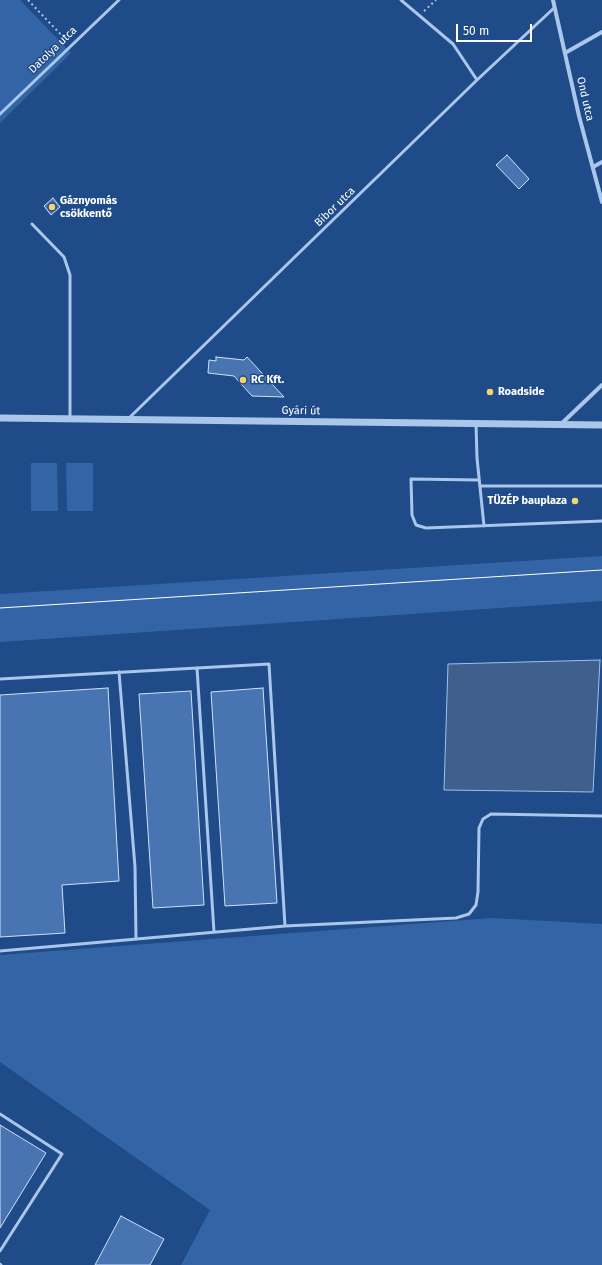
<!DOCTYPE html>
<html>
<head>
<meta charset="utf-8">
<style>
  body { margin:0 }
  #map { position:relative; width:602px; height:1265px; overflow:hidden; background:#1f4b89; font-family:"Fira Sans",sans-serif }
  canvas { display:block }
  .scale { position:absolute; left:456px; top:24px; width:76px; height:18px; box-sizing:border-box; border:2px solid #fff; border-top:0; padding-left:5px; font-size:12px; line-height:14px; white-space:nowrap; color:#fff; -webkit-text-stroke:3px #1f4b89; paint-order:stroke }
</style>
</head>
<body>
<div id="map">
<canvas width="602" height="1265"></canvas>
<div class="scale">50 m</div>
</div>
<script>
const ctx = document.querySelector('canvas').getContext('2d');
ctx.lineJoin = 'round';
function fill(path, color) { ctx.fillStyle = color; ctx.fill(path, 'evenodd'); }
const poly = rows => new Path2D(rows.map(r => 'M' + r).join(''));
function stroke(path, color, width, dash) { ctx.strokeStyle = color; ctx.lineWidth = width; ctx.lineCap = dash ? 'butt' : 'round'; ctx.setLineDash(dash || []); ctx.stroke(path); }
function label(font, color, halo, rows, align = 'center') {
  ctx.font = font + ' "Fira Sans",sans-serif'; ctx.lineWidth = 3; ctx.setLineDash([]); ctx.textBaseline = 'middle'; ctx.strokeStyle = halo; ctx.fillStyle = color; for (const [text, x, y, turn = 0] of rows) {
    ctx.save(); ctx.translate(x, y); ctx.rotate((+turn || 0) * Math.PI / 180); ctx.textAlign = isNaN(turn) ? turn : align; if (halo) ctx.strokeText(text, 0, 0); ctx.fillText(text, 0, 0); ctx.restore();
  }
}
fill(poly([
  [0,0,20,0,71,53,0,123],
  [31,463,57,463,58,511,31,511],
  [66,463,93,463,93,511,67,511],
  [602,556,602,601,0,642,0,594],
  [492,918,602,924,602,1265,181,1265,210,1210,0,1062,0,955]
]), '#3365a6');
const water = poly([
  [600,660,593,792,444,790,448,664,600,660]
]);
fill(water, '#3f5f8c');
stroke(water, '#9ec1ed', 1);
const building = poly([
  [507,155,529,179,519,189,496,165,507,155],
  [53,198,60,207,51,215,44,206,53,198],
  [216,357,244,360,247,357,284,397,252,396,234,376,208,373,209,360,216,361,216,357],
  [108,688,119,881,62,885,65,933,0,937,0,695,108,688],
  [263,688,277,903,225,906,211,692,263,688],
  [191,691,204,905,153,908,139,694,191,691],
  [0,1125,46,1153,0,1228,0,1125],
  [121,1216,164,1239,150,1265,95,1265,121,1216]
]);
fill(building, '#4875b2');
stroke(building, '#cfe1f8', 1);
stroke(poly([
  [28,0,67,41],
  [424,11,436,0]
]), '#aac6eb', 2, [2, 3]);
stroke(poly([
  [401,0,453,44,477,80],
  [0,114,119,0],
  [32,224,64,257,70,275,70,419],
  [129,418,477,80,554,8],
  [476,424,477,458,484,526],
  [479,480,411,479,412,515,416,525,426,528,602,521],
  [480,486,602,486],
  [197,668,214,932],
  [119,672,135,867,136,939],
  [0,679,269,664,285,926,0,951],
  [285,926,456,918,469,914,476,905,478,892,479,828,483,819,491,814,602,816],
  [0,1114,62,1154,0,1251],
  [0,1264,1,1265]
]), '#aac6eb', 3);
stroke(poly([
  [553,0,579,116,602,202],
  [565,53,602,32],
  [593,167,602,162],
  [560,425,602,385]
]), '#aac6eb', 4);
stroke(poly([
  [0,418,602,425]
]), '#aac6eb', 7);
stroke(poly([
  [0,608,602,570]
]), '#fff', 1);
for (const [x, y, r, color] of [
  [52,207,4,"#f9d26a"],
  [243,380,4,"#f9d26a"],
  [490,392,4,"#f9d26a"],
  [575,501,4,"#f9d26a"]
]) { const dot = new Path2D(); dot.arc(x, y, r, 0, 2 * Math.PI); ctx.fillStyle = color; ctx.fill(dot); stroke(dot, '#1f4b89', 1.5); }
label('11px', '#fff', '#1f4b89', [
  ["Datolya utca",53,50,-44],
  ["Ond utca",585,99,77],
  ["Bíbor utca",335,207,-44],
  ["Gyári út",301,411,1]
]);
label('bold 11px', '#fff', '#1f4b89', [
  ["Gáznyomás",60,201],
  ["csökkentő",60,214],
  ["RC Kft.",251,380],
  ["Roadside",498,392],
  ["TÜZÉP bauplaza",567,501,"right"]
], 'left');
</script>
</body>
</html>
